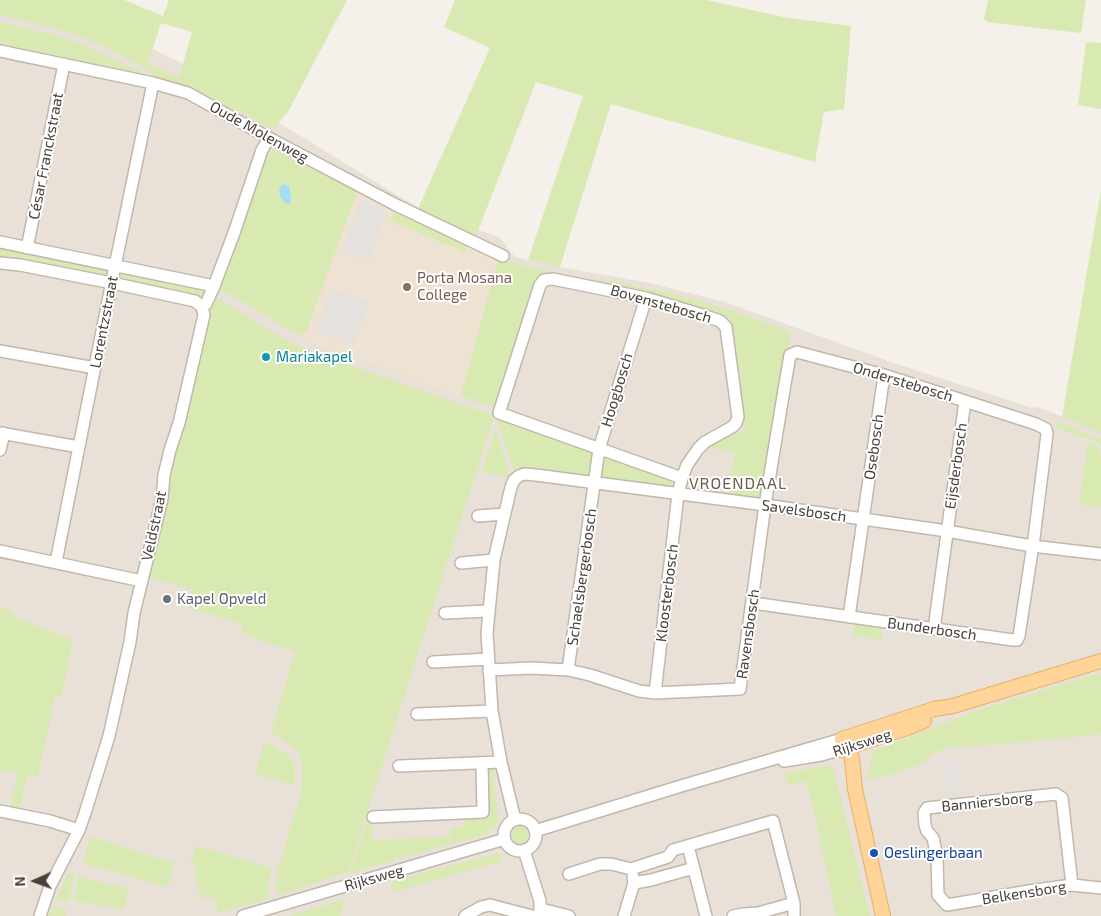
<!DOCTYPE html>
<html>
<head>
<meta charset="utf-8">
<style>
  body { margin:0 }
  #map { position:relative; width:1101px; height:916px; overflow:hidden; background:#f5f0ea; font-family:"Exo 2",sans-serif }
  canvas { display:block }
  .north { position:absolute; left:10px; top:856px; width:50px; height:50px; -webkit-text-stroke:4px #fff; paint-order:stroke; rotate:268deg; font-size:14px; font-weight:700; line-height:20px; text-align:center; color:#494037 }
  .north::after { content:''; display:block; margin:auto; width:18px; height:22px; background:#494037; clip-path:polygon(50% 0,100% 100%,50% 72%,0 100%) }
</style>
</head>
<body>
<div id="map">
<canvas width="1101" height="916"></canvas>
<div class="north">N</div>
</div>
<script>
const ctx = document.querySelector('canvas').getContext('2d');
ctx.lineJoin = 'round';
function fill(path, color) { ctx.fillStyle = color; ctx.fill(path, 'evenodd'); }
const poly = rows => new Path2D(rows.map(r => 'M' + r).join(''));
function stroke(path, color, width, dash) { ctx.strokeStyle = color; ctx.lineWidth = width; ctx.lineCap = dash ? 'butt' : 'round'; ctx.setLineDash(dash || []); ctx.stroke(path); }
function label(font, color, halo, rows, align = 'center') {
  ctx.font = font + ' "Exo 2",sans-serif'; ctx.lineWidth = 4; ctx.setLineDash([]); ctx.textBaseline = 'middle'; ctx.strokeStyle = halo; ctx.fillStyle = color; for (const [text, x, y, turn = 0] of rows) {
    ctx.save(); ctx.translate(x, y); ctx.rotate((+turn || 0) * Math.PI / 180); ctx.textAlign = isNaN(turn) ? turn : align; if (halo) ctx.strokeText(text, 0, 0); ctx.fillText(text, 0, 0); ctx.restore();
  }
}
fill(poly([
  [0,0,105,14,158,52,176,60,425,212,499,237,515,257,560,267,650,283,725,302,891,362,1032,408,1037,407,1101,431,1101,916,0,916]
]), '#e9e1d8');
fill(poly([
  [357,192,502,258,460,396,312,343,302,335,306,332]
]), '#eee3d3');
fill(poly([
  [0,0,124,0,163,16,169,0,347,0,288,112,272,130,235,108,239,117,163,82,139,65,101,45,71,33,0,15],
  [161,23,192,32,179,78,148,63],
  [455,0,706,0,783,17,851,26,844,109,824,112,815,162,611,104,560,267,528,260,583,96,536,82,474,241,416,213,490,48,444,27],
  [988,0,1086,0,1081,33,987,22,984,19],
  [0,22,57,36,81,44,137,70,151,80,0,50],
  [1086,42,1101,43,1101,109,1078,105],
  [273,149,357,192,306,332,299,336,230,294,217,291,243,219,265,162],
  [1101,190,1101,433,1062,417],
  [394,212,466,245,464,252,391,221],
  [0,246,111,268,109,280,0,261],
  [498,259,520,265,583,278,609,281,674,294,727,309,791,332,763,502,729,497,735,452,709,448,724,439,745,431,730,318,634,292,543,277,538,278,534,283,495,408,461,396],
  [117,269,205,288,202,299,115,280],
  [214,296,296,346,494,416,348,872,280,895,276,888,277,873,301,793,303,770,300,756,297,751,271,732,294,656,294,651,261,641,248,635,241,630,242,624,187,607,193,590,148,577,197,353],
  [499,418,594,453,590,477,521,469,514,473,498,422],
  [1057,422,1101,439,1101,448,1100,443,1056,428],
  [496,428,510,477,482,472],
  [1088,443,1098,446,1101,457,1101,507,1079,504],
  [605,456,678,482,675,489,601,479],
  [0,608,14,611,14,617,73,640,61,697,55,697,38,776,27,775,19,811,10,809,18,774,0,770],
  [854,624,882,628,881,640,853,636],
  [1101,673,1101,734,1028,742,946,748,937,752,920,764,893,774,867,780,873,751,984,708],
  [264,743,274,746,291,758,295,766,294,785,256,774],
  [830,765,835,776,870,916,836,916,813,805,809,791,805,781,789,786,784,773],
  [487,768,493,768,498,821,496,826,488,830,489,833,350,873,367,819,371,819,372,840,450,837,451,828,464,827,463,816,487,815,486,781,489,780,489,773,486,773],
  '512 835a8 8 0 1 1 16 0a8 8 0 1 1-16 0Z',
  [91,837,174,863,168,887,83,863],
  [196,846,271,868,267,899,218,913,215,897,201,898,195,877,198,866,190,864],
  [499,853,503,861,394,892,391,881],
  [69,872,74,874,69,902,56,900],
  [79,876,105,884,128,888,124,909,73,901],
  [345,899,340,916,288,916],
  [54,906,67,909,65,916,49,916,49,912]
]), '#d8eab2');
fill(poly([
  [362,199,385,211,368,260,343,252],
  [332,289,369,302,353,346,317,332],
  [955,759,960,793,948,794,943,761]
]), '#e4e1de');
fill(poly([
  [282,184,289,186,290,191,291,201,289,204,285,203,280,197,279,189]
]), '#a5ddf3');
const minor = poly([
  [0,51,153,83,188,93,269,138,396,205,503,256],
  [0,242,214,286],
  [27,248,64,64],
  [0,263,20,265,112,283,195,301,202,307],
  [202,307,206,304,214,286,234,233,262,150,269,138],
  [0,351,95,368],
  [0,433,79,447],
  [0,450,4,433],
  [478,516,504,514],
  [0,551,142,581],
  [56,562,115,266,153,83],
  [461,563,494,560],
  [445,613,488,611],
  [849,617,884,375],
  [934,629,965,401],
  [433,662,488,659],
  [489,670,532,668,568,670,590,675,639,691,655,693,740,689,765,505,784,390,790,355,797,352,884,375,1036,424,1046,429,1047,434,1034,538,1019,636,1017,640,1013,640,753,603],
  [568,670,599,449,646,298],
  [655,693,678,494,682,478,687,465,698,449,705,442,732,427,736,423,738,417,726,327,720,321,706,316,646,298,553,279,544,280,540,285,499,413,682,478],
  [417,714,492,711],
  [784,761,821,755,840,750],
  [399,766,501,762],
  [0,811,50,821,79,830],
  [373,817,483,812,482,763],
  '504 835a16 16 0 1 1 32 0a16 16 0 1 1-32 0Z',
  [515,820,501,762,492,711,487,633,494,560,511,487,514,480,519,476,524,474,536,475,765,505,947,531,1032,546,1101,554],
  [535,831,681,786,842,739],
  [688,846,706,916],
  [524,850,540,901,540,916],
  [569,874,600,864,611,864,631,869,668,857,673,850,773,821,794,903,794,916],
  [634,883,651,880,694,868],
  [947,905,938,895,937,857,933,838,927,831,925,825,924,813,927,808,1056,794,1062,798,1072,885],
  [947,905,1029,891,1072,885,1101,888],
  [541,909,569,916],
  [40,916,50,886,79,830,85,813,109,736,130,642,134,613,162,499,164,475,170,450,179,423,204,315,202,307],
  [243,916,505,839],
  [465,916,481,907,490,905,532,916],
  [624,916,634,883,633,877],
  [733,916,743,914,758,913,794,903]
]);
const major = poly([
  [842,739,934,709,953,706,1101,661],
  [842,739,849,748,852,759,855,789,883,916],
  [840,750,907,728,924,721]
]);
stroke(minor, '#c1b7ac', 14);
stroke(major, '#e7af65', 16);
stroke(minor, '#fff', 11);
stroke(major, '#ffd499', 14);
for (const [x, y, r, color] of [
  [407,287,5,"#8d6e63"],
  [266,357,5,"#0f9aa8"],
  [167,599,5,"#6b7280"],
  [874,853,5,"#1a4fb4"]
]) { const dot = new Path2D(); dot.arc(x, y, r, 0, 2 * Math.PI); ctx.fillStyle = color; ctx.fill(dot); stroke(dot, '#fff', 2); }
label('15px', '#494037', '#fff', [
  ["Oude Molenweg",259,132,29],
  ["César Franckstraat",46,156,-79],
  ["Bovenstebosch",661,304,16],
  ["Lorentzstraat",104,322,-79],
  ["Onderstebosch",903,382,17],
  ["Hoogbosch",617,390,-73],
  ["Osebosch",874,447,-82],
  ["Eijsderbosch",956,466,-82],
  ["Savelsbosch",804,511,8],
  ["Veldstraat",154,526,-78],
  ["Schaelsbergerbosch",582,577,-82],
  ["Kloosterbosch",667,593,-83],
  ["Bunderbosch",932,629,8],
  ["Ravensbosch",748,634,-82],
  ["Rijksweg",862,743,-18],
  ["Banniersborg",987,802,-6],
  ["Rijksweg",374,878,-16],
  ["Belkensborg",1024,893,-9]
]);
label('15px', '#785e54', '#fff', [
  ["Porta Mosana",417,278],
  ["College",417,295]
], 'left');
label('15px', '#0d838f', '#fff', [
  ["Mariakapel",276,357]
], 'left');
label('15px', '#5b616d', '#fff', [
  ["Kapel Opveld",177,599]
], 'left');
label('15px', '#164399', '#fff', [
  ["Oeslingerbaan",884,853]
], 'left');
ctx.letterSpacing = '1px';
label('16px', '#6d5c4e', '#fff', [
  ["VROENDAAL",738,484]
]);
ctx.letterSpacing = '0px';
</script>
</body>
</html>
